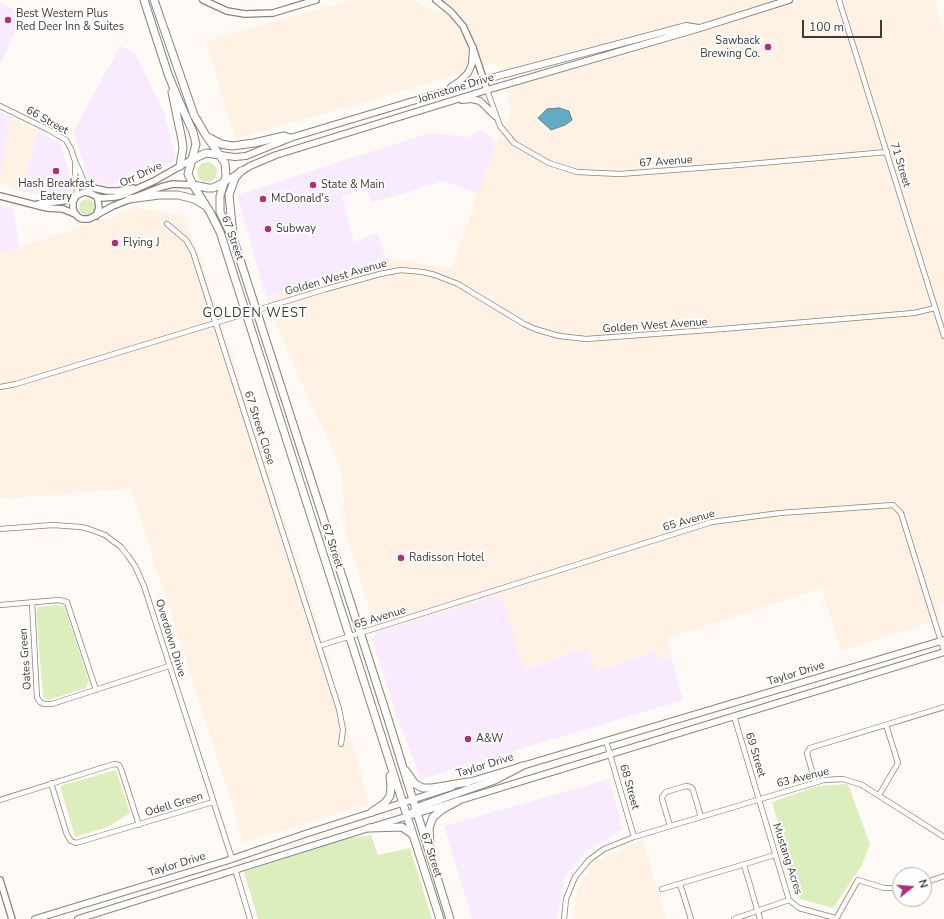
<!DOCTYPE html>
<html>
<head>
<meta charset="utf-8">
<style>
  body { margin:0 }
  #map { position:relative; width:944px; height:919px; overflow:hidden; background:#fffaf5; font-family:"Nunito Sans",sans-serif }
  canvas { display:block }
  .north { position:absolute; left:892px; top:867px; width:40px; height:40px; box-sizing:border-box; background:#fff; border:1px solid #b2b0ae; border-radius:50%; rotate:73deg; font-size:11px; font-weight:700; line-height:16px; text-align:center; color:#3e3a35 }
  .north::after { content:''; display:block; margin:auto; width:14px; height:18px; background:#b32e74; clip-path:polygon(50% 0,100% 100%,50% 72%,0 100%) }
  .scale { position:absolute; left:802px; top:20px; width:80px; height:18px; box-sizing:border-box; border:2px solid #3e3a35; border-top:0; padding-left:5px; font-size:12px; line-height:14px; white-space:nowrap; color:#3e3a35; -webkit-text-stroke:3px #fff; paint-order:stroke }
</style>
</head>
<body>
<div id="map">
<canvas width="944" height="919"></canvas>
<div class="north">N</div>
<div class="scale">100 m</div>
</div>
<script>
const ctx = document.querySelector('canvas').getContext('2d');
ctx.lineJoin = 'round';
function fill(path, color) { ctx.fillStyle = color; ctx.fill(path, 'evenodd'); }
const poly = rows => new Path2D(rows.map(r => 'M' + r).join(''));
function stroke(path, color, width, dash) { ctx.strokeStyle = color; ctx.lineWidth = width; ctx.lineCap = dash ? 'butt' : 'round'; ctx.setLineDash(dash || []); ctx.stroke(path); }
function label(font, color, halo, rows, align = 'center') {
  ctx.font = font + ' "Nunito Sans",sans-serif'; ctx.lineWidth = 4; ctx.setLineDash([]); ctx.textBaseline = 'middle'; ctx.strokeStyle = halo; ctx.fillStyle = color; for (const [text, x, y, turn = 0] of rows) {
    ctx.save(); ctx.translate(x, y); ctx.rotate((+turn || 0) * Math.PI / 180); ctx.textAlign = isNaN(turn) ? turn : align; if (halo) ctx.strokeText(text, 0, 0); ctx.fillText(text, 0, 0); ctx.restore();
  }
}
fill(poly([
  [0,3,23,13,0,65],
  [120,46,135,53,164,112,176,159,150,174,110,186,89,181,73,132],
  [0,112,11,117,0,181],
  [482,129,497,143,479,194,444,181,371,203,366,189,342,197,354,242,377,233,386,258,266,298,237,195,429,133,469,137],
  [38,131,61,144,73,186,67,195,52,198,22,191],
  [0,206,13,208,20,247,0,254],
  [502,594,525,669,588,648,596,671,656,652,658,657,665,658,671,656,683,700,421,779,395,711,372,639,377,633],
  [609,779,623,829,585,852,565,877,557,919,472,919,444,826]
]), '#f9ebff');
fill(poly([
  [351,0,413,0,438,13,447,0,829,0,830,3,843,0,934,0,944,31,944,602,940,603,941,619,841,651,822,588,666,638,671,656,665,658,657,657,656,652,595,671,588,648,524,669,501,594,377,633,346,533,341,468,293,364,266,298,386,258,451,269,497,143,512,111,497,62,460,74,235,139,206,41],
  [11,117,38,131,22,191,0,182],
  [140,208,182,215,203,266,320,630,369,804,244,842,131,488,0,499,0,254],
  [643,840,666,919,574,919,577,889,598,860]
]), '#fff1e3');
fill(poly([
  '197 172a10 10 0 1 1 20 0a10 10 0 1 1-20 0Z',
  '79 207a8 8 0 1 1 16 0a8 8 0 1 1-16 0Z',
  [58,605,65,607,89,681,86,688,48,700,43,697,36,612,38,607],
  [116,770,130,813,108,827,75,837,60,786],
  [848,784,870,844,862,865,833,908,800,899,772,802,818,786],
  [371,835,378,855,410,848,432,919,258,919,244,872,345,839]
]), '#dcedbe');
const water = poly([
  [559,108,569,111,572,120,565,125,551,130,538,118,547,109,559,108]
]);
fill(water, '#61abc3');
stroke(water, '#568998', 1);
const minor = poly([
  [839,0,944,336],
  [487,90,500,126,514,143,549,163,577,172,620,174,738,165,887,152],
  [0,106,49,130,66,140,71,149,75,161,86,186,92,194],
  [75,162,75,172,77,188,76,196],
  [167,224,186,240,193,252,339,709,343,730,341,744],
  [0,387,16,384,326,289,380,274,401,270,423,272,435,275,458,284,524,324,535,329,559,336,586,339,722,329,914,313,935,308],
  [0,529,53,525,81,527,89,529,105,535,121,547,128,556,135,566,144,586,232,859],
  [32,603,37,697,40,702,44,704,52,704,169,666],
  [0,605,59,600,67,602,96,690],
  [319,646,712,522,780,513,893,505,901,513,944,651],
  [734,716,789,900,799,908,835,918],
  [606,741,634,837],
  [815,782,808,757,807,753,810,748,944,707],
  [51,783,67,835,71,841,76,843,213,802],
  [879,795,898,763,886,725],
  [0,800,114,764,119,765,121,769,139,825],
  [670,826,662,799,662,797,666,792,686,786,691,787,693,790,701,817],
  [744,865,760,919],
  [235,869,250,919],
  [924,883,944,876],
  [680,884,691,919],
  [662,889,775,855],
  [564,919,566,899,575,877,589,860,604,849,634,837,824,780,843,779,862,785,944,837],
  [734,919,789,900],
  [836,919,858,880,884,888,900,888]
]);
const tertiary = poly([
  [203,0,227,11,245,14,273,13,316,0],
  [436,0,451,12,463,26,473,48,487,90],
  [85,183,93,188,107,191,118,191,133,188],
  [0,196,47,208,63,209,75,214],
  [96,196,102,198,115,197,123,195,154,181,191,160],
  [38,204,63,201,75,198],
  [96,216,99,208,98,200,96,196,89,193,84,192,76,196,73,202,73,210,78,217,82,219,89,219,113,206,161,187,173,184,193,185],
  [0,880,12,919]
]);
const secondary = poly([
  [451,87,460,81,468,73,472,64,473,48],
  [462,100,471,99,480,101,495,116],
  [220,155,235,157,246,156,290,138,483,80,686,26,699,28],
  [223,183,250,166,276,155,487,90,700,28,789,0],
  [465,783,944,640],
  [35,919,226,861,308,833,452,787],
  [78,919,369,828,944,652]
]);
const primary = poly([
  [144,0,168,74,179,101,193,132,196,144,188,174,193,185,210,212,220,232,440,919],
  [154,0,194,115,205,134,225,163,226,176,220,196,220,212,234,241,388,719,450,919],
  [172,92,182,140,183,148,180,166],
  [210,138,221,144,232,146,254,143,284,136,290,138],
  [191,160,206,153,220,155],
  [193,185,208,188,213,188,223,183],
  [129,199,159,195,178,195,194,199,204,205],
  [233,235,229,195,235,178,241,171],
  [406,771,415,784,423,788,432,788,468,782],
  [372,812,385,803,390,796,391,787,390,776],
  [407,817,421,806,495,780,522,766],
  [369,828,402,827,412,834],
  [430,843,429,828,433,817,443,809,458,801]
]);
stroke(minor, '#8d8278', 6);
stroke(tertiary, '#8d8278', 8);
stroke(secondary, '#8d8278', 8);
stroke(primary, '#8d8278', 9);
stroke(minor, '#fff', 4.5);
stroke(tertiary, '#fff', 5.5);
stroke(secondary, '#fff', 6);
stroke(primary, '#fff', 7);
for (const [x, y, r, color] of [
  [8,20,4,"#b32e74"],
  [768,47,4,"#b32e74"],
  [56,171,4,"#b32e74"],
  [313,185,4,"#b32e74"],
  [263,199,4,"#b32e74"],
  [268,229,4,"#b32e74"],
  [115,243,4,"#b32e74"],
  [401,558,4,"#b32e74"],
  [468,739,4,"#b32e74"]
]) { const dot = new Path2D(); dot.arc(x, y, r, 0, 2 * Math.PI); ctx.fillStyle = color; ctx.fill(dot); stroke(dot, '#fff', 1.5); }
label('11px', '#3e3a35', '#fff', [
  ["Best Western Plus",16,14],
  ["Red Deer Inn & Suites",16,27],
  ["Sawback",760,41,"right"],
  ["Brewing Co.",760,54,"right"],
  ["Hash Breakfast",56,184,"center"],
  ["Eatery",56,197,"center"],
  ["State & Main",321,185],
  ["McDonald's",271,199],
  ["Subway",276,229],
  ["Flying J",123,243],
  ["Radisson Hotel",409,558],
  ["A&W",476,739]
], 'left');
label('11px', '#3e3a35', '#fff', [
  ["Johnstone Drive",456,89,-17],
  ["66 Street",47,121,29],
  ["67 Avenue",666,162,-4],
  ["71 Street",900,165,73],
  ["Orr Drive",141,175,-25],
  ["67 Street",232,238,70],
  ["Golden West Avenue",336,278,-16],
  ["Golden West Avenue",655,326,-4],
  ["67 Street Close",259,428,72],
  ["65 Avenue",689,521,-16],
  ["67 Street",332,546,72],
  ["65 Avenue",380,618,-17],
  ["Overdown Drive",170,638,73],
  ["Oates Green",26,659,-94],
  ["Taylor Drive",796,674,-17],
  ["69 Street",755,755,73],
  ["Taylor Drive",485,766,-17],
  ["63 Avenue",803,778,-14],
  ["68 Street",629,787,74],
  ["Odell Green",174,805,-17],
  ["67 Street",431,855,72],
  ["Mustang Acres",787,859,72],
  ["Taylor Drive",177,865,-17]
]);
ctx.letterSpacing = '1px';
label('13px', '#3e3a35', '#fff', [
  ["GOLDEN WEST",255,314]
]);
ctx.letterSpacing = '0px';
</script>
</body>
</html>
